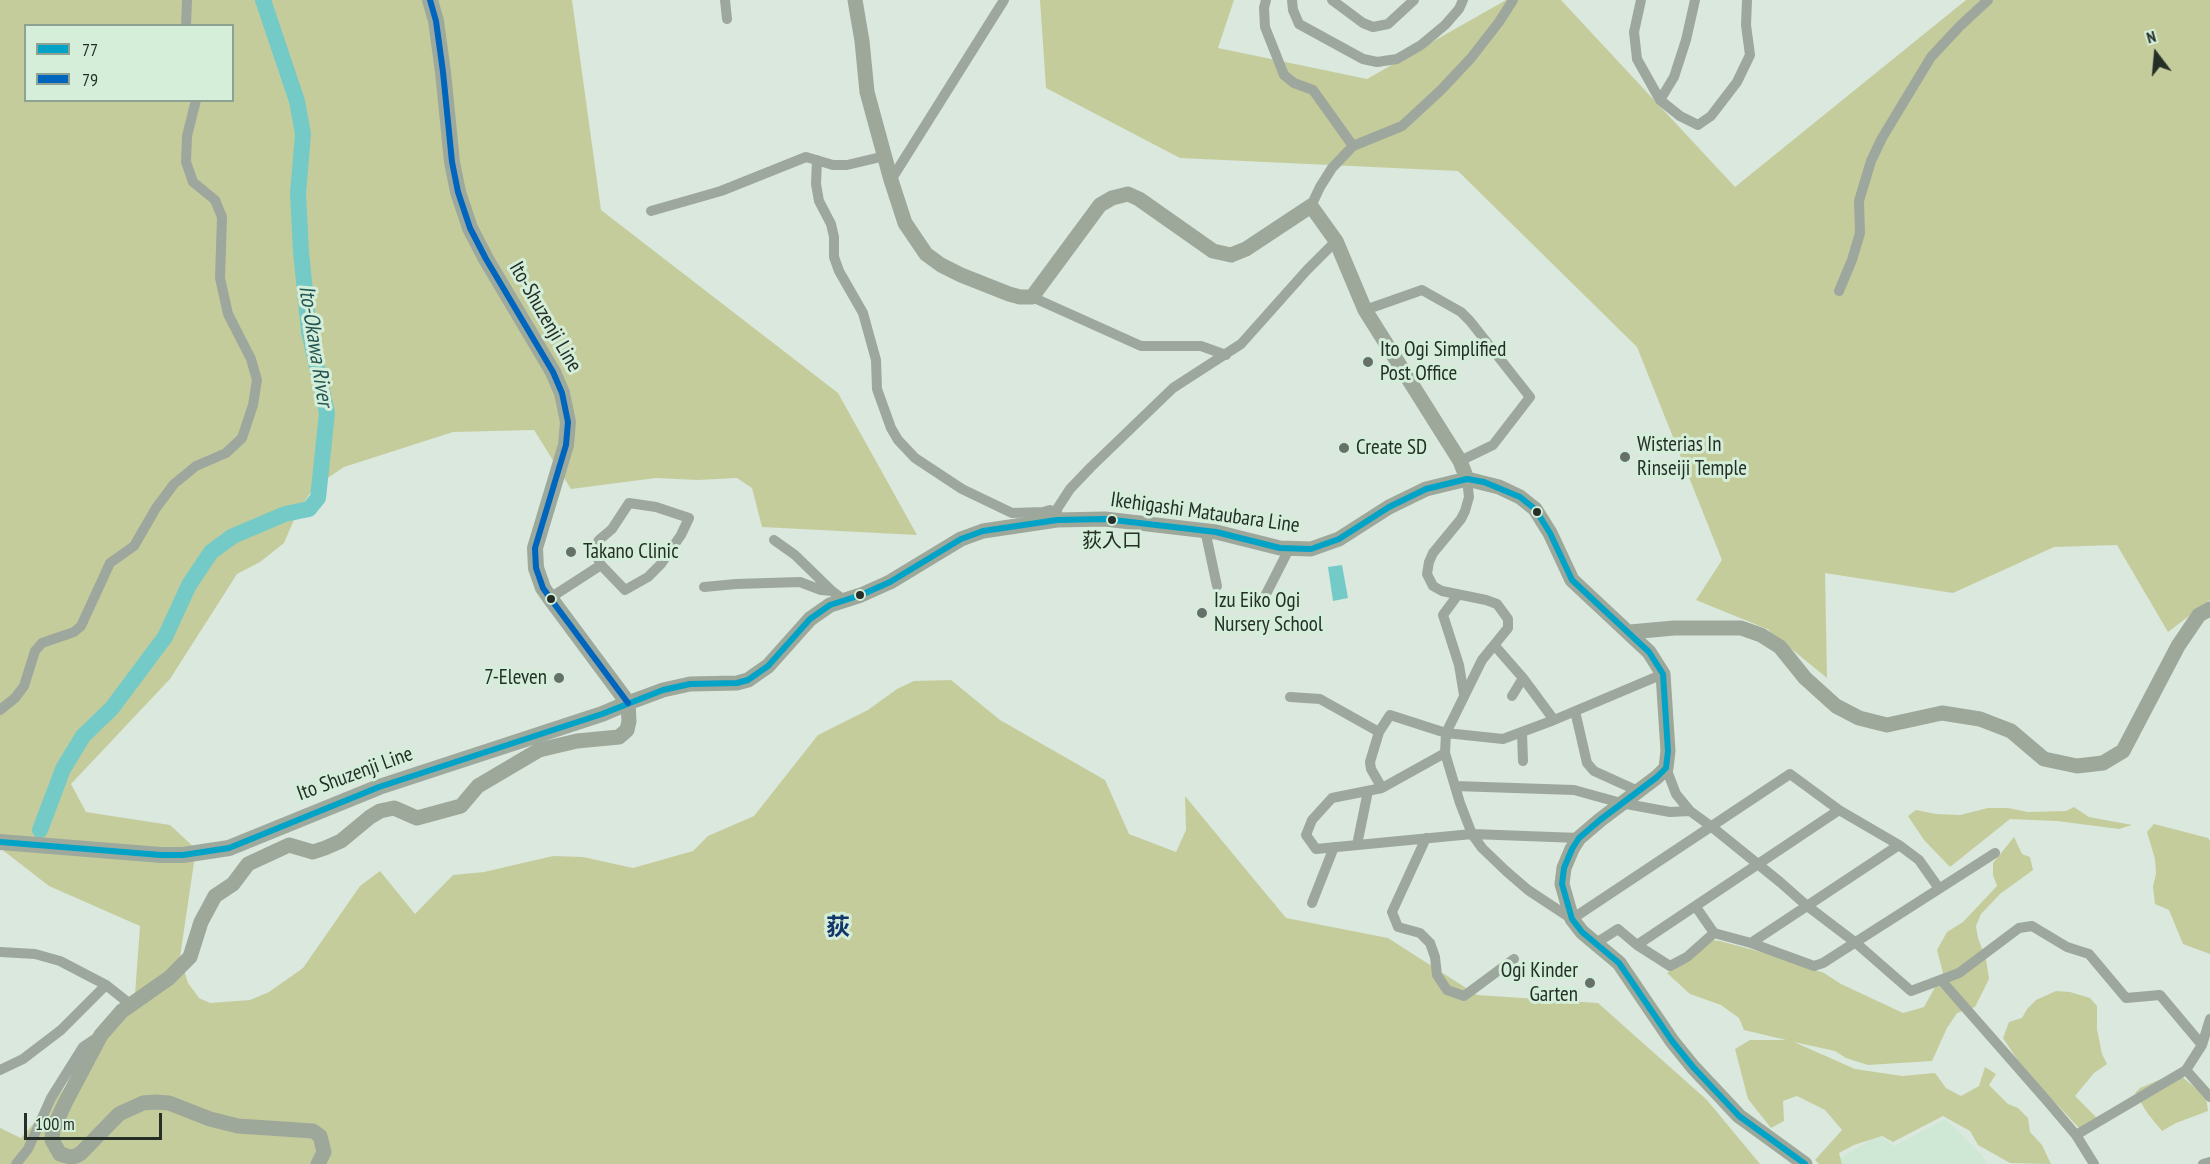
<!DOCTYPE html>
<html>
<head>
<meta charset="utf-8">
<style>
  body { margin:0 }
  #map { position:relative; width:2210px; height:1164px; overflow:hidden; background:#dae8de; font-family:"PT Sans Narrow",sans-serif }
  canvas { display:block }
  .legend { position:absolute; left:24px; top:24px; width:210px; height:78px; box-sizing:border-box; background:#d4eeda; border:2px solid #8ea293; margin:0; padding:8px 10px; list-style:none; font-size:18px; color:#252f28 }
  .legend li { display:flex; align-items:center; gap:12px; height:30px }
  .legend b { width:30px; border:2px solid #8ea293 }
  .north { position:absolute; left:2126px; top:24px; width:60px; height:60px; -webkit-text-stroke:4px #d4eeda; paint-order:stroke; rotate:344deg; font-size:16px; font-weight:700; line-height:24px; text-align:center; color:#252f28 }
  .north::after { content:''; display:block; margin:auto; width:21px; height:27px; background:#252f28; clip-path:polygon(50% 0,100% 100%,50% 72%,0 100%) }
  .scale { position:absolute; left:24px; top:1113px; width:138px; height:27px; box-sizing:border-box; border:3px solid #252f28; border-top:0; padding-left:8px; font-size:18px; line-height:21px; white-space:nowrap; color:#252f28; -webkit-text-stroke:4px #d4eeda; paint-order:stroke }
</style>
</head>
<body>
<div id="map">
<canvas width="2210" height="1164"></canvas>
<ul class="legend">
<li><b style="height:8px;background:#02a3c6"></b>77</li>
<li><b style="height:8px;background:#0065bd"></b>79</li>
</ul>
<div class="north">N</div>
<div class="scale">100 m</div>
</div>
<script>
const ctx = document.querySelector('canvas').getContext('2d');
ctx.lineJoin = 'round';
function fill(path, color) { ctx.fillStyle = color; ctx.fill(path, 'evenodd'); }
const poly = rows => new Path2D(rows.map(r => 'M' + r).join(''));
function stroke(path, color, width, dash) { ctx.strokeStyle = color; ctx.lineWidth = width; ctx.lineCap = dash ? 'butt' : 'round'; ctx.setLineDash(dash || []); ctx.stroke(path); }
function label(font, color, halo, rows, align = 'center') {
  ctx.font = font + ' "PT Sans Narrow","Noto Sans JP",sans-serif'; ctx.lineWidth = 6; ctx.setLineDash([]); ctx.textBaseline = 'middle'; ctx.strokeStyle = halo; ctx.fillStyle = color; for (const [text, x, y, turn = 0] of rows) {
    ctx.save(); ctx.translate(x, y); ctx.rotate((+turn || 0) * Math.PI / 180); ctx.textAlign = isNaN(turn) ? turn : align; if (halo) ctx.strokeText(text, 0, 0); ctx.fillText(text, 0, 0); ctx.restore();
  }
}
fill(poly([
  [1945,1119,1977,1150,1988,1164,1842,1164,1839,1159,1878,1136,1895,1146]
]), '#cfe7d5');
fill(poly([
  [0,0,572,0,601,210,838,393,917,535,762,527,752,488,737,478,698,480,656,478,571,489,534,430,453,432,344,467,314,487,296,515,284,543,260,562,237,574,170,679,71,784,86,812,170,825,196,849,180,957,188,983,199,998,210,1003,250,1000,269,992,303,968,360,886,380,871,415,914,453,875,484,872,553,856,583,857,633,868,693,851,708,836,754,816,818,735,868,710,897,689,914,681,951,680,1000,720,1105,780,1129,834,1176,852,1186,830,1185,796,1286,918,1388,938,1477,995,1598,1003,1707,1100,1760,1164,0,1164,0,1128,21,1138,134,1008,140,926,49,886,0,848],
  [26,26,232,26,232,100,26,100],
  [1040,0,1234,0,1218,48,1367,79,1506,0,1561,0,1735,187,1966,0,2210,0,2210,600,2168,632,2117,545,2054,547,1953,593,1825,573,1827,678,1767,629,1696,600,1722,560,1637,347,1458,171,1180,158,1046,88],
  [2074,807,2089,817,2132,825,2119,829,2057,821,2010,819,1950,867,1924,840,1908,816,1916,810,1936,814,1960,815,1988,808,2008,808,2028,812,2066,811],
  [2154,824,2208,838,2210,841,2210,954,2183,944,2169,910,2155,904,2153,886,2156,874,2155,859,2147,832],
  [2014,837,2022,854,2030,857,2033,870,2000,894,1981,914,1976,926,1978,938,1986,959,1989,979,1975,1007,1957,1013,1947,1028,1932,1061,1868,1065,1846,1058,1835,1051,1794,1042,1855,1069,1902,1076,1935,1073,1946,1088,1961,1096,1979,1086,1985,1067,1996,1074,1989,1085,2008,1104,2018,1108,2028,1118,2030,1132,2042,1145,2051,1164,2010,1163,1978,1145,1970,1131,1943,1116,1893,1142,1882,1136,1854,1145,1839,1153,1842,1164,1819,1164,1815,1160,1842,1130,1825,1110,1797,1096,1783,1101,1784,1121,1771,1128,1748,1099,1735,1049,1750,1040,1786,1040,1744,1030,1739,1018,1721,1005,1690,994,1667,973,1711,940,1720,941,1772,955,1824,973,1841,984,1903,1013,1924,1007,1943,973,1937,950,1947,932,1963,922,1997,886,1993,875,1993,863],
  [2056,991,2070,992,2090,998,2097,1006,2097,1029,2102,1054,2107,1064,2094,1073,2075,1096,2097,1118,2079,1128,2023,1068,2003,1038,2009,1022,2022,1018,2027,1009,2036,1000],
  [2173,1074,2180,1075,2206,1097,2208,1111,2176,1123,2162,1131,2148,1114,2135,1093,2140,1088]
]), '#c5cc9c');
fill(poly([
  [1342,565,1348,598,1333,601,1328,567]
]), '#74cac7');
stroke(poly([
  [40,830,63,769,83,736,112,708,165,637,189,585,211,552,233,536,285,514,309,509,318,498,327,413,309,331,301,252,298,193,303,134,297,101,263,0]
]), '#74cac7', 16);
stroke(poly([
  [725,0,727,19],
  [1266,0,1264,8,1265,27,1284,75,1294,83,1313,90,1353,146],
  [1292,0,1293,10,1299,24,1363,59,1377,62,1397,59,1421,45,1445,25,1459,9,1463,0],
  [1332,0,1363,23,1373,27,1388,24,1414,0],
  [1641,0,1634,32,1637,59,1660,100,1680,116,1698,125,1711,116,1737,82,1750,55,1746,25,1747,0],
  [186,26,187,0],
  [1660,100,1674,77,1686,40,1695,0],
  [817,160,816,184,819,201,831,224,834,237,834,257,839,271,863,313,876,360,877,389,891,428,898,440,915,458,962,489,1012,513,1043,512,1050,510,1057,520],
  [891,180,1004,0],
  [1311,206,1320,187,1332,168,1353,146,1402,126,1441,90,1471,58,1499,22,1513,0],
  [651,211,721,191,806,157,833,165,847,165,885,156],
  [1839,291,1852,260,1860,233,1859,201,1871,161,1882,138,1931,57,1960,26,1988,0],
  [1032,297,1141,346,1201,346,1226,355],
  [1365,310,1422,290,1461,312,1470,321,1530,397,1493,445,1460,461],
  [1467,479,1469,497,1465,511,1461,519,1433,553,1429,562,1427,574,1433,586,1442,591,1486,600,1497,604,1508,619,1508,628,1482,660,1446,733,1445,753,1460,803,1472,834,1482,848,1506,871,1528,890,1572,919,1790,774,1839,810,1637,945,1618,929,1596,943],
  [1057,518,1057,509,1070,489,1091,467,1173,388,1241,344,1307,270,1336,241],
  [1205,530,1217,586],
  [774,540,795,555,832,591],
  [704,587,736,584,800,582,821,590,832,591,844,600],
  [1457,596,1443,615,1459,665,1464,695],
  [550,598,601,565,593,549,599,540,612,529,629,503,656,507,689,518,681,535,661,564,648,577,625,590,601,565],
  [1262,602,1289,549],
  [1495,646,1523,678,1554,720,1663,674],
  [1512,696,1523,678],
  [1290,697,1320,699,1379,732,1390,715,1446,733,1503,739,1554,720],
  [0,710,15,698,24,686,35,651,42,643,74,632,81,626,110,563,134,546,156,508,174,484,196,466,226,453,242,438,253,405,257,380,251,359,228,314,220,278,222,217,215,200,193,182,186,162,187,136,196,100],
  [1575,711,1587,763,1594,771,1638,791],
  [1379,732,1370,762,1371,769,1382,788],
  [1522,733,1523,761],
  [1445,753,1382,788,1332,798,1312,820,1306,835,1316,849,1472,834,1579,838],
  [1666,768,1676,794,1690,811,1712,827,1780,882,1806,905,1856,943,1911,991,1959,973,2019,928,2032,926,2067,947,2089,954,2126,998,2160,995,2202,1045],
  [1455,786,1574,790,1621,803,1670,812,1690,811],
  [1426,838,1392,912,1398,927,1420,933,1430,943,1435,957,1437,975,1447,990,1464,996,1514,959],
  [1357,845,1368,791],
  [1899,845,1919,860,1938,887],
  [1312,903,1334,847],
  [1696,907,1714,933,1751,943,1899,845,1839,810],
  [1751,943,1814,966,1823,963,1995,853],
  [1637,945,1670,966,1687,957,1714,933],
  [0,952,35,954,60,961,106,985,130,1004],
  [1941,980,2048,1102,2076,1135,2094,1164],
  [0,1070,23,1059,61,1030,106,985],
  [2186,1070,2210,1097],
  [2076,1135,2186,1070,2202,1045,2210,1019],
  [16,1164,28,1149,51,1098,83,1047,101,1035],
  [2203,1164,2210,1162]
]), '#9ea79d', 10);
stroke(poly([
  [855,0,862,41,867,92,891,180,905,223,926,254,941,265,961,275,1009,294,1020,297,1032,297,1100,205,1112,198,1128,194,1139,199,1213,251,1231,255,1246,249,1311,206,1336,241,1365,310,1460,461,1467,479],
  [1630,632,1674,628,1741,628,1761,635,1780,647,1805,678,1836,706,1859,718,1887,725,1942,713,1980,719,2011,731,2044,759,2077,766,2103,763,2123,751,2178,646,2199,615,2210,609],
  [318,1164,324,1152,320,1136,313,1131,238,1126,210,1119,169,1103,155,1102,143,1103,119,1114,81,1153,76,1156,70,1157,60,1154,52,1140,53,1129,65,1103,101,1035,122,1011,169,978,190,957,201,922,215,896,233,884,248,864,289,845,313,852,325,848,341,841,370,817,380,811,394,808,417,818,461,806,478,786,539,750,577,741,619,737,627,730,629,721,628,703,663,690,690,684,737,683,748,680,768,666,810,619,830,605,861,595,890,582,961,539,983,531,1057,520,1105,519,1216,532,1280,548,1311,549,1339,539,1389,507,1426,489,1467,479,1499,487,1520,497,1535,509,1550,533,1572,580,1649,652,1663,674,1668,751,1666,768,1657,777,1600,820,1579,838,1572,849,1564,868,1562,884,1572,919,1582,932,1619,963,1672,1041,1693,1067,1739,1116,1805,1164]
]), '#9da79a', 15);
stroke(poly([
  [0,842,161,855,183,855,229,848,379,787,602,714,628,703,550,598,543,588,536,568,535,548,566,445,568,422,562,393,553,372,486,259,470,228,458,192,452,162,443,72,436,21,430,0]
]), '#9ea99d', 16);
stroke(poly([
  [0,842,161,855,183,855,229,848,379,787,602,714,663,690,690,684,737,683,748,680,768,666,810,619,830,605,861,595,890,582,961,539,983,531,1057,520,1105,519,1216,532,1280,548,1311,549,1339,539,1389,507,1426,489,1467,479,1484,482,1520,497,1535,509,1550,533,1572,580,1649,652,1663,674,1668,751,1666,768,1657,777,1600,820,1579,838,1572,849,1564,868,1562,884,1572,919,1582,932,1619,963,1672,1041,1693,1067,1739,1116,1805,1164]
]), '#02a3c6', 6);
stroke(poly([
  [430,0,436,21,443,72,452,162,458,192,470,228,486,259,553,372,562,393,568,422,566,445,535,548,536,568,543,588,550,598,628,703]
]), '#0065bd', 6);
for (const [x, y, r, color] of [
  [1368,362,6,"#647068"],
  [1344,448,6,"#647068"],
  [1625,457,6,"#647068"],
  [1537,512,5,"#252f28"],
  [1112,520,5,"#252f28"],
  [571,552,6,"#647068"],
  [860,595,5,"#252f28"],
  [551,599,5,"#252f28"],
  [1202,613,6,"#647068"],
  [559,678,6,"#647068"],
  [1590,983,6,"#647068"]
]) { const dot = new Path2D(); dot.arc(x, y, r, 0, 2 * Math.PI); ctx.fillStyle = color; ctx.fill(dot); stroke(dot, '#d4eeda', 2); }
label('20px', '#252f28', '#d4eeda', [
  ["荻入口",1112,541]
]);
label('21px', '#252f28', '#d4eeda', [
  ["Ito-Shuzenji Line",545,317,60],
  ["Ikehigashi Mataubara Line",1205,513,8],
  ["Ito Shuzenji Line",355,774,-20]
]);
label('21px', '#252f28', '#d4eeda', [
  ["Ito Ogi Simplified",1380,350],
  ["Post Office",1380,374],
  ["Wisterias In",1637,445],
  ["Rinseiji Temple",1637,469],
  ["Create SD",1356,448],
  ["Takano Clinic",583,552],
  ["Izu Eiko Ogi",1214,601],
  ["Nursery School",1214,625],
  ["7-Eleven",547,678,"right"],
  ["Ogi Kinder",1578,971,"right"],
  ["Garten",1578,995,"right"]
], 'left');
label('italic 22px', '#235555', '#d4eeda', [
  ["Ito-Okawa River",315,346,81]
]);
label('bold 24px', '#12366a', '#d4eeda', [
  ["荻",838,928]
]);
</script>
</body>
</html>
